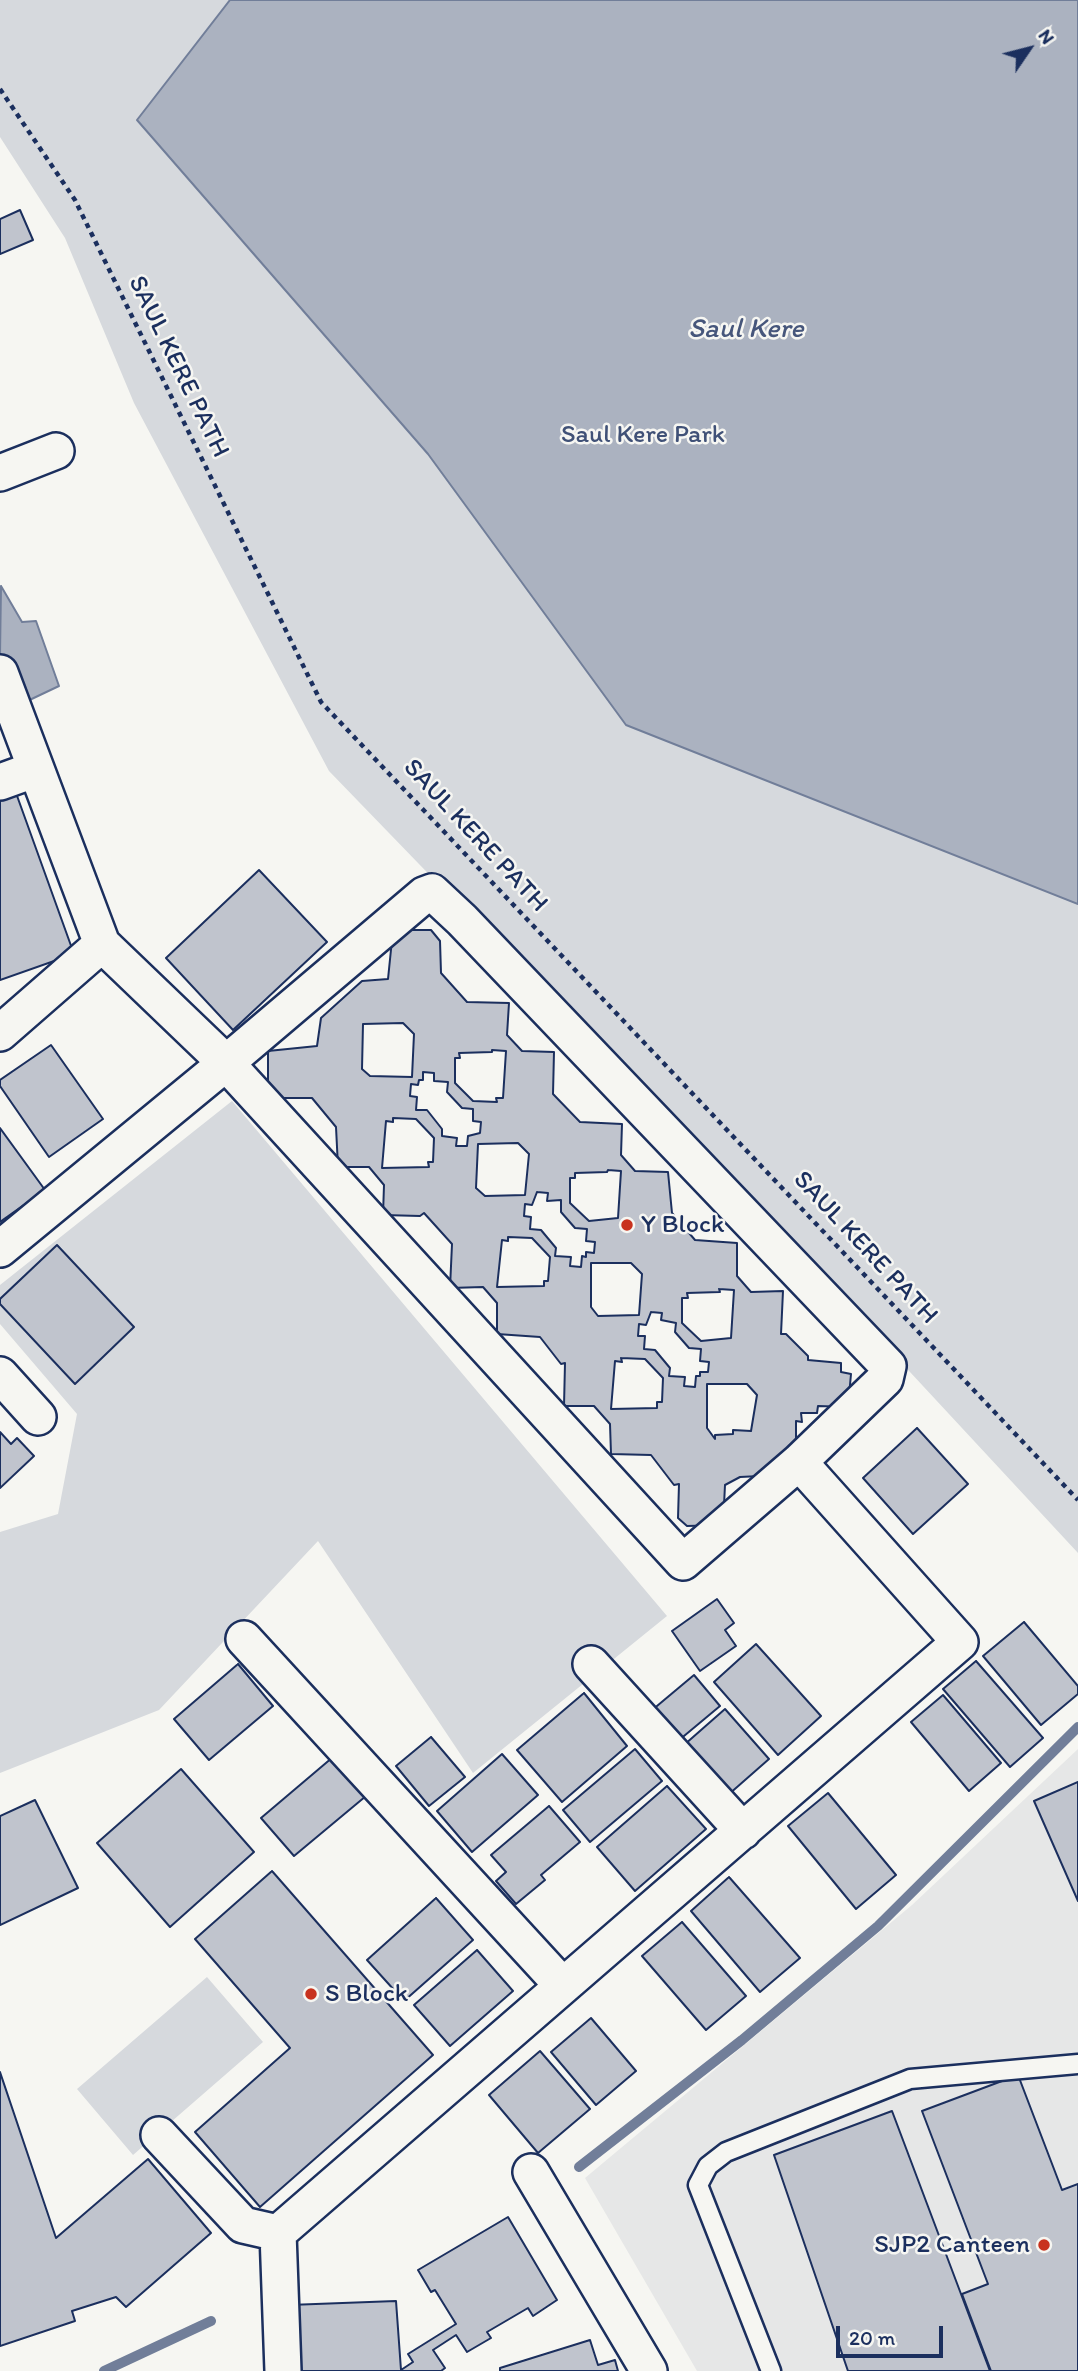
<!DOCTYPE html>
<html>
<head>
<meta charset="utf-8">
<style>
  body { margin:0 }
  #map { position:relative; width:1078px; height:2371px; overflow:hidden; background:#f6f6f2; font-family:Itim,sans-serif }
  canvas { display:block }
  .north { position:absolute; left:994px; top:14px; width:70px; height:70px; -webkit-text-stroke:5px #f6f6f2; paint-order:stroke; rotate:55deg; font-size:19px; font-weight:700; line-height:28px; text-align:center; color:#1b2f5e }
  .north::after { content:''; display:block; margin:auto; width:24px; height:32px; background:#1b2f5e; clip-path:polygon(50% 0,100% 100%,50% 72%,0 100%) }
  .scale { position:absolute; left:836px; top:2326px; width:107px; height:32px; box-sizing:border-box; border:4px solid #1b2f5e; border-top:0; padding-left:9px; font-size:21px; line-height:24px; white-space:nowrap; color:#1b2f5e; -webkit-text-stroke:5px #f6f6f2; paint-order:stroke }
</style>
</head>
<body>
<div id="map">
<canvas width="1078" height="2371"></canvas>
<div class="north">N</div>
<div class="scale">20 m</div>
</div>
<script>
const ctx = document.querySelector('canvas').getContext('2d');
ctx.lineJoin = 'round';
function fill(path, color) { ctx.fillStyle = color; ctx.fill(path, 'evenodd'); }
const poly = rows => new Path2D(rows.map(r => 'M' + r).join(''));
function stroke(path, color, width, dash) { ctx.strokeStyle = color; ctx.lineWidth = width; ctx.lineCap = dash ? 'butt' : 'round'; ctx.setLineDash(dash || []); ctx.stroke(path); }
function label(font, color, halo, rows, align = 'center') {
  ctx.font = font + ' Itim,sans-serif'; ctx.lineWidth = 5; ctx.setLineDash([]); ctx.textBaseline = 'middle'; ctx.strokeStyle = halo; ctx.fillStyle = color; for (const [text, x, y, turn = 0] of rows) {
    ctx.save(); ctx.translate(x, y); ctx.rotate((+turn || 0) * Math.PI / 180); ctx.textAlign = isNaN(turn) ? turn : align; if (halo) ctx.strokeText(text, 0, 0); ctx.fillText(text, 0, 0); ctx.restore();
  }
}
fill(poly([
  [1078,1749,1078,2371,697,2371,585,2178,912,1905]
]), '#e6e7e7');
fill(poly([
  [0,0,1078,0,1078,1553,897,1358,329,771,134,403,65,238,0,137],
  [232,1101,667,1616,473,1773,318,1541,159,1710,0,1773,0,1532,58,1514,77,1414,0,1324,0,1285],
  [207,1977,263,2042,133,2155,77,2089]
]), '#d6d9dd');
const water = poly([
  [230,0,1078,0,1078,904,626,725,428,454,137,120,230,0],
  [1,586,22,622,36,621,59,686,19,705,0,655,1,586]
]);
fill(water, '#abb2c0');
stroke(water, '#717e99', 2);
stroke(poly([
  [579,2167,742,2040,878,1926,1078,1727],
  [104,2371,211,2321]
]), '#717e99', 10);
const building = poly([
  [20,210,33,240,0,254,0,219,20,210],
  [16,793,74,954,0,980,0,799,16,793],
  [259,870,327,942,233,1030,166,958,259,870],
  [393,930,431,930,440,941,441,973,467,1002,509,1003,507,1035,522,1051,554,1052,553,1094,580,1122,622,1124,621,1155,635,1171,668,1172,672,1213,695,1240,737,1243,737,1276,751,1292,783,1291,781,1334,786,1334,808,1356,808,1360,841,1363,841,1372,851,1374,848,1407,818,1406,817,1413,801,1413,802,1422,796,1421,796,1439,760,1476,740,1477,725,1485,723,1525,687,1526,678,1518,679,1484,674,1485,651,1455,611,1454,610,1424,594,1406,564,1406,565,1363,561,1364,540,1337,497,1334,497,1303,483,1287,450,1288,452,1244,424,1213,420,1216,383,1215,384,1185,369,1167,338,1167,336,1127,312,1098,277,1098,268,1086,268,1051,317,1046,321,1018,362,981,388,979,393,930],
  [403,1023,414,1034,412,1077,370,1076,362,1069,363,1024,403,1023],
  [492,1050,506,1051,503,1098,496,1098,497,1102,473,1101,455,1083,455,1058,460,1058,459,1053,492,1052,492,1050],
  [423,1072,434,1073,434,1081,448,1082,447,1092,462,1108,473,1109,473,1121,481,1122,480,1133,468,1136,467,1146,456,1146,457,1138,442,1136,442,1129,427,1110,416,1110,417,1097,410,1096,411,1084,418,1085,419,1080,423,1080,423,1072],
  [393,1118,416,1119,434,1138,433,1162,428,1162,429,1167,382,1168,386,1121,393,1122,393,1118],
  [518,1143,529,1154,525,1195,485,1196,476,1188,478,1144,518,1143],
  [608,1170,621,1171,618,1218,589,1221,570,1203,570,1178,575,1178,575,1173,607,1172,608,1170],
  [537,1192,548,1193,547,1201,561,1200,561,1212,575,1228,587,1229,586,1241,595,1242,594,1253,586,1252,586,1257,582,1256,581,1267,570,1266,571,1257,555,1256,556,1248,541,1230,530,1229,531,1217,524,1216,525,1204,532,1205,537,1192],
  [508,1237,532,1238,550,1257,548,1281,544,1281,544,1286,497,1287,502,1240,508,1241,508,1237],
  [591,1263,631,1263,642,1274,639,1315,598,1316,591,1307,591,1263],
  [719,1289,734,1290,731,1338,701,1341,682,1323,682,1298,688,1298,687,1293,720,1292,719,1289],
  [651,1312,662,1313,661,1320,676,1323,675,1332,689,1348,701,1349,700,1361,709,1362,708,1372,700,1372,700,1376,696,1376,695,1387,684,1386,685,1377,669,1376,670,1368,655,1350,644,1349,645,1336,638,1336,639,1324,646,1325,651,1312],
  [621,1358,645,1359,663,1378,662,1402,657,1402,657,1408,611,1409,615,1361,622,1362,621,1358],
  [707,1384,747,1384,757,1395,751,1431,733,1430,733,1434,715,1435,715,1439,707,1428,707,1384],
  [51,1045,103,1119,49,1157,0,1086,0,1080,51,1045],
  [0,1128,45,1190,0,1222,0,1128],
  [57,1245,134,1327,75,1384,0,1304,0,1299,57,1245],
  [917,1428,968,1484,913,1534,863,1478,917,1428],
  [0,1432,11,1444,17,1438,34,1456,0,1488,0,1432],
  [717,1599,734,1623,725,1630,736,1646,700,1671,672,1631,717,1599],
  [1024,1622,1078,1686,1078,1694,1041,1725,983,1656,1024,1622],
  [756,1644,821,1716,778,1755,714,1682,756,1644],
  [976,1661,1043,1738,1010,1767,943,1689,976,1661],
  [238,1664,273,1706,209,1760,174,1719,238,1664],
  [694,1675,720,1706,678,1741,651,1711,694,1675],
  [584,1693,627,1746,562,1802,517,1750,584,1693],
  [943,1695,1001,1763,969,1791,911,1722,943,1695],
  [725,1709,769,1759,728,1795,684,1745,725,1709],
  [431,1737,465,1777,429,1806,396,1766,431,1737],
  [635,1749,662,1781,590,1842,563,1810,635,1749],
  [502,1754,538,1795,472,1852,437,1811,502,1754],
  [333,1757,366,1796,294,1856,261,1818,333,1757],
  [181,1769,254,1852,170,1927,97,1843,181,1769],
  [1078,1782,1078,1901,1034,1801,1078,1782],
  [667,1786,706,1829,635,1891,597,1847,667,1786],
  [828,1793,896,1875,856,1909,788,1826,828,1793],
  [35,1800,78,1888,0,1925,0,1816,35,1800],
  [549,1806,580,1842,541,1875,545,1880,516,1904,496,1881,506,1872,491,1855,549,1806],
  [272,1871,433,2055,260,2207,195,2132,290,2048,195,1939,272,1871],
  [729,1877,800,1958,760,1992,691,1911,729,1877],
  [436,1898,473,1940,404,2001,367,1960,436,1898],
  [682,1922,746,1996,706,2030,642,1956,682,1922],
  [477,1950,513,1991,450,2046,414,2005,477,1950],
  [591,2018,636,2071,596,2105,551,2052,591,2018],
  [540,2051,590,2109,538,2153,489,2095,540,2051],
  [0,2072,56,2238,148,2159,211,2233,126,2307,116,2297,72,2311,75,2321,0,2346,0,2072],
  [1018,2075,1062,2190,1078,2184,1078,2371,991,2371,962,2294,988,2284,922,2111,1018,2075],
  [892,2111,961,2294,990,2371,848,2371,774,2155,892,2111],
  [508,2217,557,2300,533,2316,528,2308,487,2332,491,2338,467,2352,456,2335,433,2350,445,2368,441,2371,294,2371,289,2305,396,2301,401,2370,413,2362,408,2354,456,2324,435,2290,431,2292,418,2270,508,2217],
  [590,2340,598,2365,615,2360,618,2371,500,2371,500,2368,590,2340]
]);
fill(building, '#c0c4cd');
stroke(building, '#1b2f5e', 2);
const service = poly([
  [771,2371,698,2185,708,2166,726,2152,910,2079,1078,2064]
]);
const minor = poly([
  [0,473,56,451],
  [0,673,102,944,226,1063,683,1562,799,1462,885,1379,888,1366,462,920,432,892,424,895,226,1063,0,1249],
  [0,782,36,769],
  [0,1033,102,944],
  [0,1375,38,1417],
  [244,1639,562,1985],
  [591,1664,743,1831],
  [159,2135,243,2225,278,2233],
  [531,2172,649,2371],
  [283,2371,278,2233,960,1642,799,1462]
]);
stroke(service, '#1b2f5e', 23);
stroke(minor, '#1b2f5e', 40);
stroke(poly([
  [0,89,75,200,321,702,1078,1500]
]), '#1b2f5e', 4.5, [5, 5]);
stroke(service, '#f6f6f2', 18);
stroke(minor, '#f6f6f2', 35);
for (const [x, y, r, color] of [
  [627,1225,7,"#c8321e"],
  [311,1994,7,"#c8321e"],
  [1044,2245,7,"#c8321e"]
]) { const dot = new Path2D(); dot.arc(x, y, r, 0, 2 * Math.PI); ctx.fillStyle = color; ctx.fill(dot); stroke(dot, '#f6f6f2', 2.5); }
label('26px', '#1b2f5e', '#f6f6f2', [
  ["SAUL KERE PATH",178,367,64],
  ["SAUL KERE PATH",475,836,47],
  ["SAUL KERE PATH",865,1248,47]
]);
label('26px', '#405177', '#f6f6f2', [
  ["Saul Kere Park",643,435]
]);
label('26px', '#1b2f5e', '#f6f6f2', [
  ["Y Block",641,1225],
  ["S Block",325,1994],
  ["SJP2 Canteen",1030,2245,"right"]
], 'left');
label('italic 28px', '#46567b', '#f6f6f2', [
  ["Saul Kere",746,330]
]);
</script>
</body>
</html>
